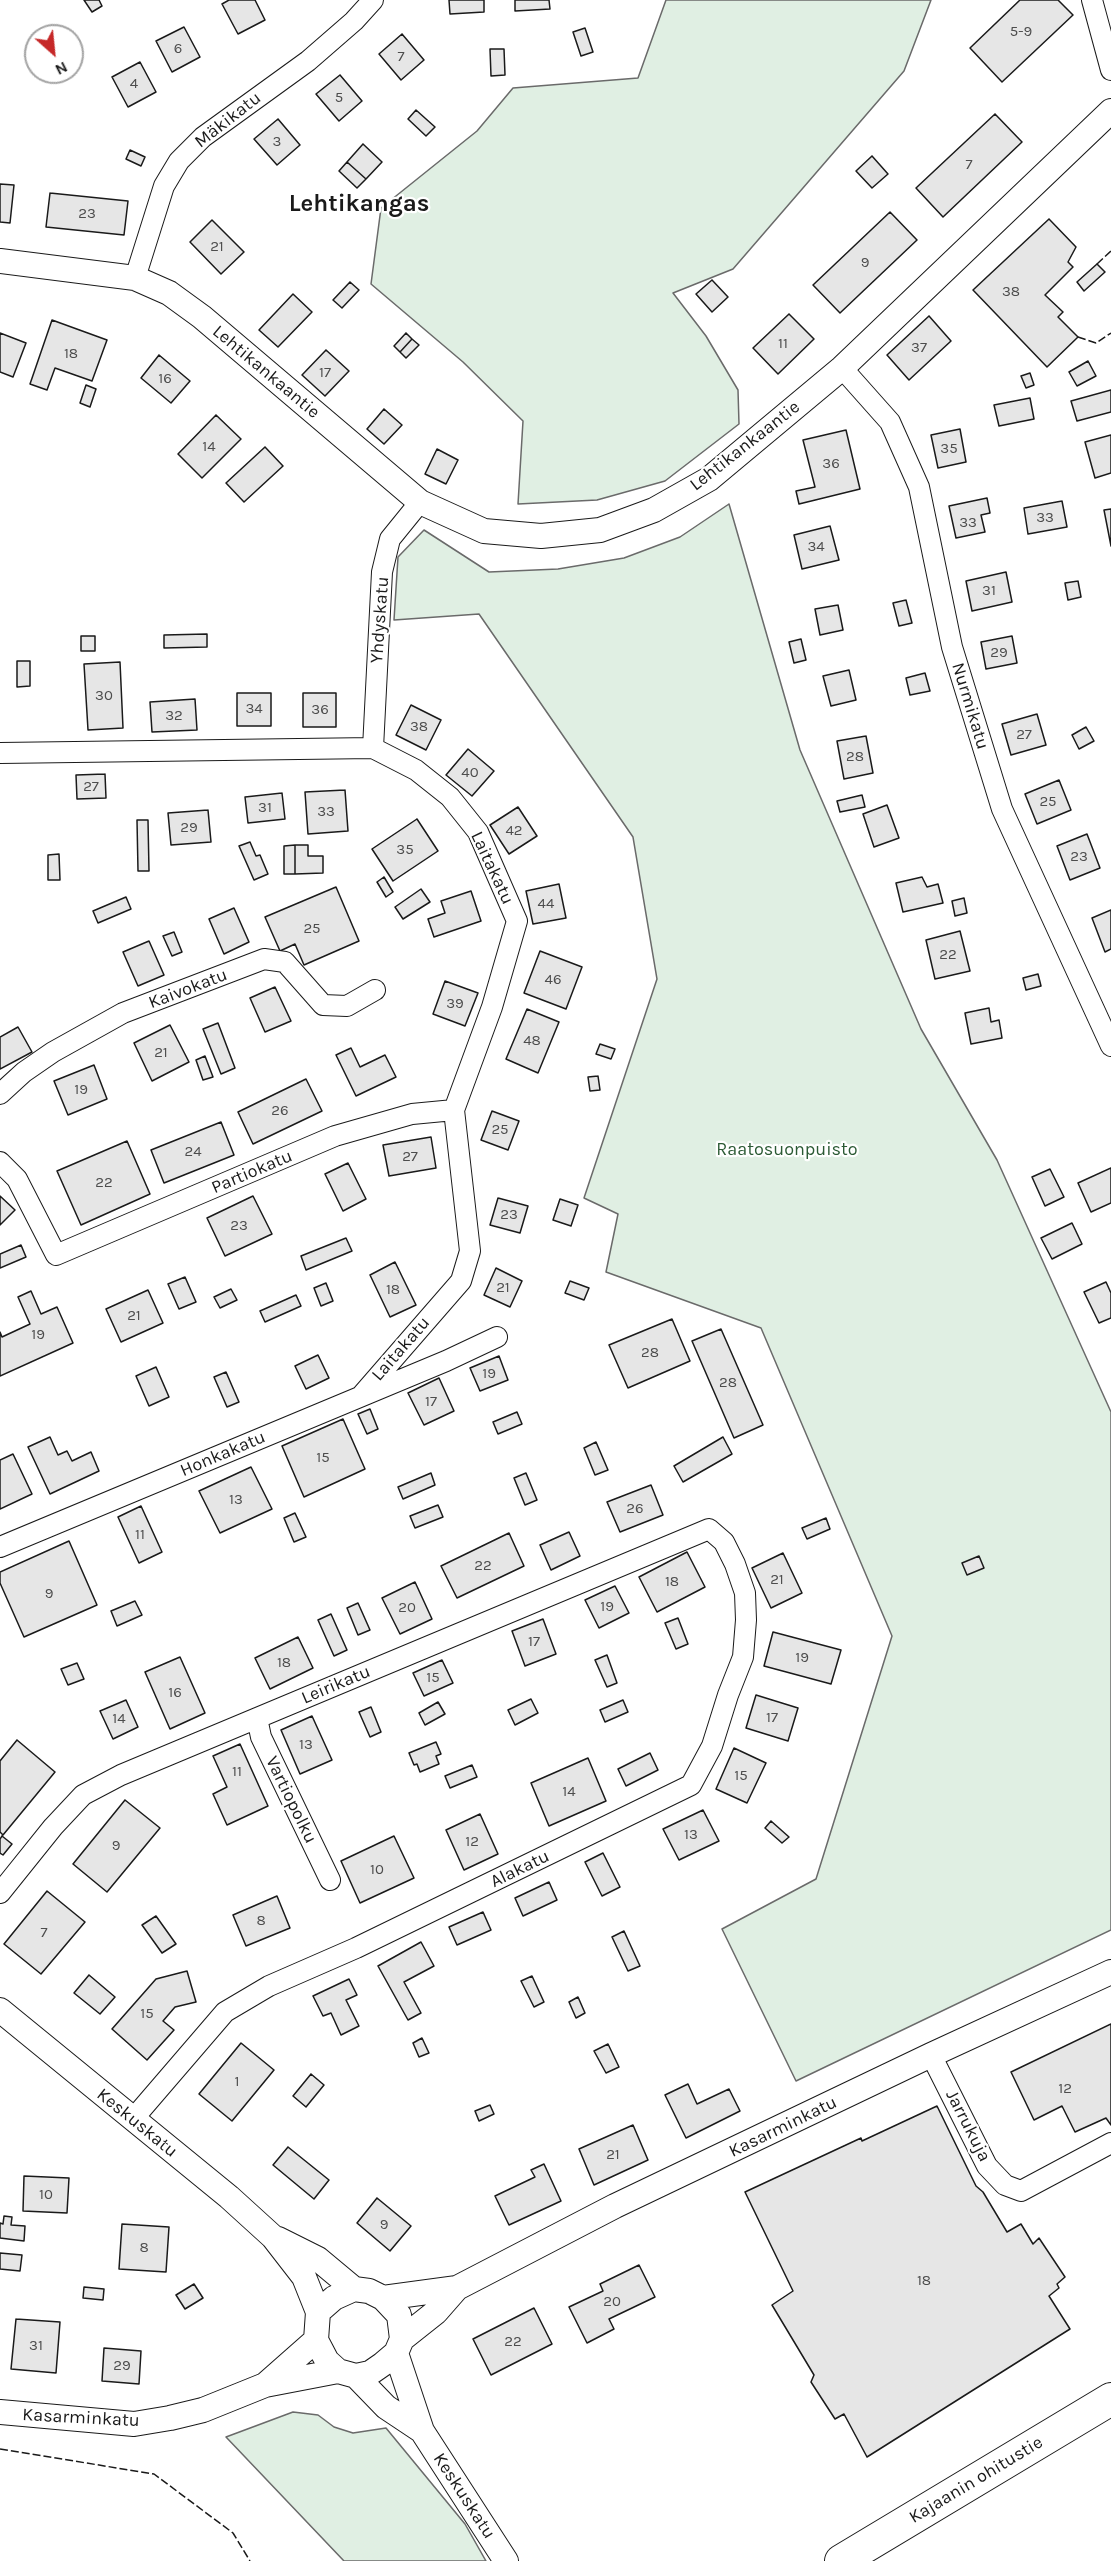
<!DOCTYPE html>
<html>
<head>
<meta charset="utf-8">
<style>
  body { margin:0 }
  #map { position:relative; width:1111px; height:2561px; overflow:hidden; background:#fff; font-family:Karla,sans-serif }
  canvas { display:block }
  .north { position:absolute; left:24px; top:24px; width:60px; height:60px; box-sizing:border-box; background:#fff; border:2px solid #a3a3a3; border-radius:50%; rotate:153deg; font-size:16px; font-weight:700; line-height:24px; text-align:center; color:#1a1a1a }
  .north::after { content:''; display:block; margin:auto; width:21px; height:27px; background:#c62828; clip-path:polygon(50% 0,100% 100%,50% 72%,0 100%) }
</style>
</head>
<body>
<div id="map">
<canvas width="1111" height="2561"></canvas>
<div class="north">N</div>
</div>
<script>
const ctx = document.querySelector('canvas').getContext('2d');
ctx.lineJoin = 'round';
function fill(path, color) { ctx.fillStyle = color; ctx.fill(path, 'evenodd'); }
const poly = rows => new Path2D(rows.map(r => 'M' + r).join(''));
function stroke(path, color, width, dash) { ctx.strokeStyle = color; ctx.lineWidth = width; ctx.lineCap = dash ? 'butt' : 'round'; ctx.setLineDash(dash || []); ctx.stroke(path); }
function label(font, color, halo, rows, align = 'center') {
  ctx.font = font + ' Karla,sans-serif'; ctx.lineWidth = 4.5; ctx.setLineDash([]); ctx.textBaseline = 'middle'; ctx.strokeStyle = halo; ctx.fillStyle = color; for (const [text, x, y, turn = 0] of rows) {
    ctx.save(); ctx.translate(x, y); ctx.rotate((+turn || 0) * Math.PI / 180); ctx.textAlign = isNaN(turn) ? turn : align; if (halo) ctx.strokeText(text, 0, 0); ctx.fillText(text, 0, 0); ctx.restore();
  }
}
const green = poly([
  [666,0,931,0,904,71,733,269,673,293,706,336,738,390,739,424,665,481,597,500,518,504,523,421,463,362,371,284,381,208,477,131,513,88,638,78,666,0],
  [729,504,800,750,921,1029,997,1160,1111,1412,1111,1930,796,2081,722,1929,816,1879,892,1636,761,1328,606,1272,618,1214,584,1198,657,979,633,837,479,614,394,620,398,557,424,530,489,572,558,569,624,558,680,537,729,504],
  [293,2412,318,2415,334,2427,353,2433,386,2428,465,2524,486,2561,344,2561,226,2437,293,2412]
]);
fill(green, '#e0efe3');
stroke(green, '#6a6a6a', 1.5);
const building = poly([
  [84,0,99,0,102,6,92,12,84,0],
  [229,0,255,0,265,20,238,34,222,4,229,0],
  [449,0,484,0,484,12,450,14,449,0],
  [515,0,549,0,550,9,515,11,515,0],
  [1020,0,1058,0,1073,15,1002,82,970,48,1020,0],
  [184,27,200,57,172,72,156,41,184,27],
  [585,28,593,52,581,56,573,32,585,28],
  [402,34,424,60,401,80,379,54,402,34],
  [490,49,504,49,505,75,491,76,490,49],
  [140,62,156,92,128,107,112,77,140,62],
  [340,75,362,101,339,121,316,94,340,75],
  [416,110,435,127,426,136,408,119,416,110],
  [995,114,1022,142,943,217,916,188,995,114],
  [278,119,300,145,277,165,254,139,278,119],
  [363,144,382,162,366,179,347,162,363,144],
  [130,150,145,157,141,166,126,159,130,150],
  [872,156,888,174,872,188,856,171,872,156],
  [347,162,366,179,357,188,339,171,347,162],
  [0,184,14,185,10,223,0,222,0,184],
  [50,193,128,201,124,235,46,227,50,193],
  [890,212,917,240,840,313,813,285,890,212],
  [1049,219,1076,247,1068,262,1073,267,1045,295,1063,312,1058,317,1078,337,1047,367,973,290,1049,219],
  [212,220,244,252,221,274,190,242,212,220],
  [1097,264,1105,272,1084,291,1077,282,1097,264],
  [712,280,728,297,712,312,696,294,712,280],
  [350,282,359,290,342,308,333,300,350,282],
  [293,294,312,312,278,347,259,330,293,294],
  [789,314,814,339,778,374,753,348,789,314],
  [929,316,951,341,909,380,887,355,929,316],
  [52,320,107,340,92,381,55,368,47,390,30,384,52,320],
  [0,333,26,343,13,377,0,372,0,333],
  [406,333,412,339,400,352,394,346,406,333],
  [412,339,419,345,406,358,400,352,412,339],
  [326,350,349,371,325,396,302,375,326,350],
  [159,355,190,381,171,403,141,378,159,355],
  [1088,361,1096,376,1077,386,1069,372,1088,361],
  [1030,373,1034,385,1026,388,1021,376,1030,373],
  [86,385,96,389,90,407,80,403,86,385],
  [1111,390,1111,412,1077,421,1071,401,1111,390],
  [1030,398,1034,419,999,426,994,405,1030,398],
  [384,409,402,425,384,444,367,429,384,409],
  [216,415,241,439,202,478,178,454,216,415],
  [960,429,966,462,938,468,931,435,960,429],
  [846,430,860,489,799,504,796,491,815,487,803,440,846,430],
  [1111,435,1111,473,1095,478,1085,442,1111,435],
  [265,447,283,466,244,502,226,483,265,447],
  [437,449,458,460,446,484,425,474,437,449],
  [987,498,990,513,981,515,985,532,956,538,949,506,987,498],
  [1062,501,1067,527,1028,534,1024,508,1062,501],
  [1111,509,1111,546,1104,510,1111,509],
  [830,526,839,560,802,569,794,535,830,526],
  [1006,572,1012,602,972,611,966,581,1006,572],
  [1078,581,1081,597,1068,600,1065,583,1078,581],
  [906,600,912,623,899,626,893,603,906,600],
  [838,605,843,630,820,635,815,609,838,605],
  [207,634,207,647,164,648,164,635,207,634],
  [81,636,95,636,95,651,81,651,81,636],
  [1012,636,1017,663,986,669,981,642,1012,636],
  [801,639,806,660,794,663,789,642,801,639],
  [17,661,30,661,30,686,17,687,17,661],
  [120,662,123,728,88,730,84,664,120,662],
  [849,670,856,700,831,706,823,676,849,670],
  [925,673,930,691,910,695,906,678,925,673],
  [237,693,271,693,271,726,237,726,237,693],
  [303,693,336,693,336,727,303,727,303,693],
  [195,699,197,730,152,732,150,702,195,699],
  [411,705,441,720,426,750,396,735,411,705],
  [1037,714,1046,745,1011,755,1002,724,1037,714],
  [1086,727,1094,741,1079,749,1072,735,1086,727],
  [866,736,873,773,844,779,837,741,866,736],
  [468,749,494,771,472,796,446,775,468,749],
  [105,774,106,798,77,799,76,775,105,774],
  [1059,780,1071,810,1037,824,1025,794,1059,780],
  [345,790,348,831,308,834,305,792,345,790],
  [282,793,285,819,248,823,245,797,282,793],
  [862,795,865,807,840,812,837,801,862,795],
  [887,805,899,838,874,847,863,814,887,805],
  [518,807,537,836,509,854,490,825,518,807],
  [208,810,211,842,171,845,168,813,208,810],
  [417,819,438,851,393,881,372,849,417,819],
  [137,820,148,820,149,871,138,871,137,820],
  [1087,834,1100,868,1070,880,1057,846,1087,834],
  [250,842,256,856,260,855,268,874,254,880,239,846,250,842],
  [295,845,308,845,308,856,323,856,323,873,295,874,295,845],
  [295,845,295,874,284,874,284,846,295,845],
  [59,854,60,880,48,880,48,855,59,854],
  [384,877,393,892,386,897,377,882,384,877],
  [922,877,927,887,938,884,943,903,903,912,896,883,922,877],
  [559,884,566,918,533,924,526,891,559,884],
  [336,887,359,941,304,965,295,944,280,951,265,917,336,887],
  [421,889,430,902,403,919,395,907,421,889],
  [471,891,481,921,434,937,428,919,445,913,441,901,471,891],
  [126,897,131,909,98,923,93,911,126,897],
  [964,898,967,913,955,916,952,901,964,898],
  [234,908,249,942,224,954,209,919,234,908],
  [1111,910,1111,949,1105,952,1092,918,1111,910],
  [960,931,970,971,935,979,926,940,960,931],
  [174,932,182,952,172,956,163,936,174,932],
  [149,941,164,975,138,986,123,952,149,941],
  [540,951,582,967,566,1009,524,993,540,951],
  [1038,974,1041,986,1026,990,1023,978,1038,974],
  [445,981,478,993,465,1026,433,1014,445,981],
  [275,987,291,1021,265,1032,250,998,275,987],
  [989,1008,991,1022,999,1020,1002,1038,971,1044,965,1013,989,1008],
  [527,1009,559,1022,538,1073,506,1059,527,1009],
  [218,1023,235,1068,221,1074,203,1029,218,1023],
  [170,1025,189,1062,152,1081,134,1043,170,1025],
  [18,1027,32,1052,0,1069,0,1037,18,1027],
  [600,1044,615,1049,611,1059,596,1054,600,1044],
  [351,1048,360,1067,385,1055,396,1077,356,1096,336,1055,351,1048],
  [205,1056,213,1077,203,1080,196,1060,205,1056],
  [94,1065,107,1099,68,1115,54,1081,94,1065],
  [598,1076,600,1090,590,1091,588,1077,598,1076],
  [306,1079,322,1111,253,1144,238,1112,306,1079],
  [492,1111,519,1121,508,1150,481,1140,492,1111],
  [221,1122,234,1155,164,1183,151,1150,221,1122],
  [431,1137,436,1168,389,1176,383,1145,431,1137],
  [127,1141,150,1194,81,1225,57,1171,127,1141],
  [348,1163,366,1199,343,1211,325,1174,348,1163],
  [1111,1168,1111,1203,1091,1212,1078,1183,1111,1168],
  [1050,1169,1064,1197,1045,1206,1032,1177,1050,1169],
  [0,1196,15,1210,0,1225,0,1196],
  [253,1196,272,1234,225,1256,207,1218,253,1196],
  [498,1198,528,1206,520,1233,490,1225,498,1198],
  [560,1199,578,1205,571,1226,553,1220,560,1199],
  [1072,1223,1082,1244,1052,1259,1041,1238,1072,1223],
  [346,1238,352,1251,306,1270,301,1256,346,1238],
  [21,1245,26,1257,0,1268,0,1254,21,1245],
  [395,1262,416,1305,390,1317,370,1275,395,1262],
  [496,1268,522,1281,510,1307,484,1295,496,1268],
  [185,1277,196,1302,179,1309,168,1284,185,1277],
  [570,1281,589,1288,584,1300,565,1293,570,1281],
  [1106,1282,1111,1293,1111,1318,1099,1323,1084,1292,1106,1282],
  [326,1283,333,1301,321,1306,314,1288,326,1283],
  [231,1289,237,1300,220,1308,214,1297,231,1289],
  [148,1290,163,1323,121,1342,106,1309,148,1290],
  [31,1291,41,1314,57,1307,73,1343,0,1376,0,1332,2,1337,30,1324,18,1297,31,1291],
  [296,1295,301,1306,265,1322,260,1311,296,1295],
  [672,1319,690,1361,628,1388,609,1345,672,1319],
  [721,1329,763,1425,734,1438,692,1341,721,1329],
  [318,1355,329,1378,306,1389,295,1366,318,1355],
  [499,1356,508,1380,480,1391,470,1368,499,1356],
  [156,1367,169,1397,149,1406,136,1376,156,1367],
  [226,1372,239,1402,227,1407,214,1377,226,1372],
  [439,1378,454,1411,424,1425,408,1393,439,1378],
  [370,1409,378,1429,367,1434,358,1414,370,1409],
  [517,1412,522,1424,498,1434,493,1422,517,1412],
  [343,1419,365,1469,304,1497,282,1446,343,1419],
  [50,1437,58,1455,67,1451,72,1461,91,1452,99,1471,50,1494,28,1447,50,1437],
  [723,1437,732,1454,683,1482,674,1466,723,1437],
  [596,1442,608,1470,595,1475,584,1448,596,1442],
  [13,1454,32,1494,0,1509,0,1460,13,1454],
  [251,1467,272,1509,220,1533,199,1491,251,1467],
  [431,1473,435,1485,403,1499,398,1487,431,1473],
  [526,1473,537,1500,525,1505,514,1478,526,1473],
  [651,1485,663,1515,620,1532,607,1502,651,1485],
  [438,1505,443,1517,415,1528,410,1516,438,1505],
  [141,1506,162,1552,139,1563,118,1517,141,1506],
  [295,1513,306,1537,294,1542,284,1518,295,1513],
  [826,1518,830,1529,807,1539,802,1528,826,1518],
  [569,1532,580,1556,551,1570,540,1545,569,1532],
  [509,1533,524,1566,457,1598,441,1566,509,1533],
  [69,1541,97,1605,24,1637,0,1583,0,1572,69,1541],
  [687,1552,705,1587,657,1612,639,1577,687,1552],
  [783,1553,802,1593,771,1608,752,1568,783,1553],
  [979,1556,984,1568,967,1575,962,1563,979,1556],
  [415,1582,432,1619,400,1634,382,1598,415,1582],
  [615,1586,629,1613,599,1628,585,1600,615,1586],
  [135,1601,142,1615,117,1626,111,1611,135,1601],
  [358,1603,370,1630,358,1635,347,1608,358,1603],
  [331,1614,347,1650,334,1656,318,1620,331,1614],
  [678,1618,688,1644,676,1649,665,1623,678,1618],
  [543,1619,556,1654,525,1666,512,1631,543,1619],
  [773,1632,841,1650,831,1684,764,1666,773,1632],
  [298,1637,313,1668,270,1689,255,1658,298,1637],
  [607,1655,617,1683,607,1687,595,1660,607,1655],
  [180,1657,205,1713,170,1729,145,1672,180,1657],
  [442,1660,453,1683,424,1696,413,1673,442,1660],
  [77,1663,84,1679,68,1685,61,1669,77,1663],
  [756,1695,798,1708,788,1741,746,1728,756,1695],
  [531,1699,538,1713,515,1725,508,1710,531,1699],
  [126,1700,138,1727,113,1739,100,1711,126,1700],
  [623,1700,628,1712,605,1722,600,1710,623,1700],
  [438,1702,445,1714,425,1725,419,1713,438,1702],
  [371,1707,381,1732,370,1737,359,1712,371,1707],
  [312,1716,332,1760,300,1774,281,1730,312,1716],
  [17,1740,55,1772,3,1835,0,1832,0,1761,17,1740],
  [436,1742,441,1754,436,1756,439,1764,420,1772,417,1764,414,1765,409,1753,436,1742],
  [240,1744,268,1806,227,1825,213,1794,227,1787,213,1756,240,1744],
  [734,1748,766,1763,747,1803,716,1789,734,1748],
  [650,1753,658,1770,626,1786,618,1769,650,1753],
  [588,1758,606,1801,549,1826,531,1783,588,1758],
  [472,1765,477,1777,450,1788,445,1776,472,1765],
  [125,1800,160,1828,107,1892,73,1864,125,1800],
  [703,1810,719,1841,679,1860,663,1829,703,1810],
  [480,1814,498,1854,464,1870,446,1830,480,1814],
  [771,1821,789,1837,782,1843,765,1828,771,1821],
  [2,1836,12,1844,3,1855,0,1853,0,1839,2,1836],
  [394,1836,414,1878,360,1903,341,1861,394,1836],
  [603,1853,620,1887,602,1896,585,1862,603,1853],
  [549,1882,557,1900,523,1916,515,1898,549,1882],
  [47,1891,85,1922,41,1974,4,1944,47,1891],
  [277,1896,290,1928,246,1946,233,1915,277,1896],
  [483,1912,491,1930,457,1945,449,1927,483,1912],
  [156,1916,176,1944,162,1953,142,1925,156,1916],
  [624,1931,640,1966,628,1971,612,1937,624,1931],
  [421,1942,434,1966,404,1982,421,2013,408,2020,378,1966,421,1942],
  [187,1971,196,2002,175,2007,163,2021,174,2030,147,2060,112,2029,156,1979,187,1971],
  [89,1975,115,1997,100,2014,74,1993,89,1975],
  [532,1976,544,2002,534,2007,521,1981,532,1976],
  [349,1979,357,1995,346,2000,359,2026,341,2035,331,2013,323,2016,313,1996,349,1979],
  [578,1997,585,2013,576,2018,569,2002,578,1997],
  [1111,2024,1111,2125,1106,2118,1075,2132,1062,2106,1034,2120,1011,2072,1111,2024],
  [422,2038,429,2053,419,2057,413,2043,422,2038],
  [241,2043,274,2070,232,2121,199,2094,241,2043],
  [608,2044,619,2067,606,2073,594,2051,608,2044],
  [311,2074,324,2085,306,2107,293,2096,311,2074],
  [688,2084,697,2104,729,2089,740,2111,686,2138,665,2095,688,2084],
  [490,2105,494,2114,479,2121,475,2111,490,2105],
  [937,2106,976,2186,983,2192,1007,2232,1021,2224,1033,2244,1039,2238,1065,2277,1057,2284,1059,2288,1049,2296,1070,2329,867,2457,844,2414,835,2419,811,2382,814,2375,772,2305,793,2291,745,2192,861,2138,862,2141,937,2106],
  [633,2125,648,2160,594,2185,579,2149,633,2125],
  [288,2147,329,2180,314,2199,273,2165,288,2147],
  [544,2164,561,2201,509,2225,495,2196,535,2177,531,2170,544,2164],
  [24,2176,69,2178,67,2213,23,2211,24,2176],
  [377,2198,411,2226,390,2251,357,2223,377,2198],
  [4,2216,12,2217,11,2225,25,2226,24,2241,0,2238,0,2223,3,2224,4,2216],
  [122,2224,169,2227,166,2272,119,2269,122,2224],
  [0,2253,22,2255,20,2271,0,2269,0,2253],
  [639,2265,655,2297,609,2319,614,2329,587,2343,569,2307,603,2291,600,2284,639,2265],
  [194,2284,203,2298,185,2309,176,2295,194,2284],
  [84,2287,104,2289,103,2300,83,2298,84,2287],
  [534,2308,552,2344,491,2375,473,2339,534,2308],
  [16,2319,60,2322,56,2373,11,2369,16,2319],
  [104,2348,141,2351,139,2384,102,2381,104,2348]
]);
fill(building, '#e6e6e6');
stroke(building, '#1a1a1a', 1.5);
const minor = poly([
  [1092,0,1111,70],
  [135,278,164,186,179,161,203,137,308,61,354,21,373,0],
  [842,368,890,422,919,487,952,647,1002,809,1111,1046],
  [373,748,382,572,390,539,420,502],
  [0,753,373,748,416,770,450,797,478,832,517,921,492,1007,454,1110,470,1251,461,1281,361,1396],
  [0,1094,24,1072,53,1052,123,1013,264,959,285,962,323,1005,347,1006,375,990],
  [0,1162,17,1179,56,1255,335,1136,412,1114,454,1110],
  [0,1547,446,1361,497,1337],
  [257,1718,261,1737,330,1880],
  [0,1893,53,1827,83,1795,121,1775,709,1529,724,1542,735,1564,745,1593,746,1620,743,1657,728,1695,712,1746,691,1785,356,1948,269,1986,225,2012,133,2119],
  [931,2055,987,2166,1005,2185,1021,2191,1111,2143]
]);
const tertiary = poly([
  [0,261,135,278,169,293,202,317,420,502,484,531,541,536,600,530,654,510,709,479,842,368,1111,111],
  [0,2010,229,2197,273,2237,304,2277,318,2312],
  [278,2239,318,2259,354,2289],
  [354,2289,369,2291,383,2298,399,2315,402,2339,396,2353,383,2364,370,2373,356,2376,338,2371,327,2361,316,2340,318,2312,334,2298,354,2289],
  [383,2298,457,2288,615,2206,931,2055,1111,1972],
  [402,2339,436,2312,457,2288],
  [396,2353,422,2431,506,2561],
  [356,2376,386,2407,422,2431],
  [265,2385,316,2340],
  [0,2412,134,2424,170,2418,203,2410,265,2385,338,2371]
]);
const trunk = poly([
  [841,2561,1111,2399]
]);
stroke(minor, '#1a1a1a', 22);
stroke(tertiary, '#1a1a1a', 26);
stroke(trunk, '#1a1a1a', 34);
stroke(minor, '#fff', 20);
stroke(tertiary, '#fff', 24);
stroke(trunk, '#fff', 32);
stroke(poly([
  [1097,264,1111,251],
  [1078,337,1096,343,1111,333],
  [0,2449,154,2474,233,2533,250,2561]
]), '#1a1a1a', 1.5, [8, 3]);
label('15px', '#4d4d4d', null, [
  ["5-9",1021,32],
  ["6",178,49],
  ["7",401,57],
  ["4",134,84],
  ["5",339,98],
  ["3",277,142],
  ["7",969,165],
  ["23",87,214],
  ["21",217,247],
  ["9",865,263],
  ["38",1011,292],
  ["11",783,344],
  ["37",919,348],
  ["18",71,354],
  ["17",325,373],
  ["16",165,379],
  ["14",209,447],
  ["35",949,449],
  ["36",831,464],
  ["33",1045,518],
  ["33",968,523],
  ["34",816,547],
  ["31",989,591],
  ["29",999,653],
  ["30",104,696],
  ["34",254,709],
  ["36",320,710],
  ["32",174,716],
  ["38",419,727],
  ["27",1024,735],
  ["28",855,757],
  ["40",470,773],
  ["27",91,787],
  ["25",1048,802],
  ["31",265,808],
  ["33",326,812],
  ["29",189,828],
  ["42",514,831],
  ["35",405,850],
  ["23",1079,857],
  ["44",546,904],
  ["25",312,929],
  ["22",948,955],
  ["46",553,980],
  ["39",455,1004],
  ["48",532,1041],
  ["21",161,1053],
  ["19",81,1090],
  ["26",280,1111],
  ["25",500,1130],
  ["24",193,1152],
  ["27",410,1157],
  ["22",104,1183],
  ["23",509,1215],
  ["23",239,1226],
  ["21",503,1288],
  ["18",393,1290],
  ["21",134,1316],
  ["19",38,1335],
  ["28",650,1353],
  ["19",489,1374],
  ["28",728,1383],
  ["17",431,1402],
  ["15",323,1458],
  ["13",236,1500],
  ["26",635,1509],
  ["11",140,1535],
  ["22",483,1566],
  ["21",777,1580],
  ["18",672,1582],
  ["9",49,1594],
  ["19",607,1607],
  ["20",407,1608],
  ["17",534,1642],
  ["19",802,1658],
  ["18",284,1663],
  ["15",433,1678],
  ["16",175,1693],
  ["17",772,1718],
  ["14",119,1719],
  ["13",306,1745],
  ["11",237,1772],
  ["15",741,1776],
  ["14",569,1792],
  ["13",691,1835],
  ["12",472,1842],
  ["9",116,1846],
  ["10",377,1870],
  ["8",261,1921],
  ["7",44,1933],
  ["15",147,2014],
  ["1",237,2082],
  ["12",1065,2089],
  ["21",613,2155],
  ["10",46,2195],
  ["9",384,2225],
  ["8",144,2248],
  ["18",924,2281],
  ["20",612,2302],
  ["22",513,2342],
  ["31",36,2346],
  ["29",122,2366]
]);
label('18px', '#1a1a1a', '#fff', [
  ["Mäkikatu",228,120,-38],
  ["Lehtikankaantie",266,372,40],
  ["Lehtikankaantie",745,446,-38],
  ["Yhdyskatu",380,620,-86],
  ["Nurmikatu",970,706,73],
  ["Laitakatu",492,868,65],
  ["Kaivokatu",188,989,-21],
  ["Partiokatu",252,1172,-23],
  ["Laitakatu",401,1349,-49],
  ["Honkakatu",223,1454,-23],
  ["Leirikatu",336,1685,-23],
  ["Vartiopolku",291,1800,64],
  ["Alakatu",520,1869,-26],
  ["Keskuskatu",137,2123,39],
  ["Jarrukuja",968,2126,63],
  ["Kasarminkatu",783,2127,-26],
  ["Kasarminkatu",81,2418,3],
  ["Kajaanin ohitustie",976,2480,-31],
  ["Keskuskatu",464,2496,57]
]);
label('18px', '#2b5a34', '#fff', [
  ["Raatosuonpuisto",787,1150]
]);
label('bold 24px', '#1a1a1a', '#fff', [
  ["Lehtikangas",359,204]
]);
</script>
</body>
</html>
